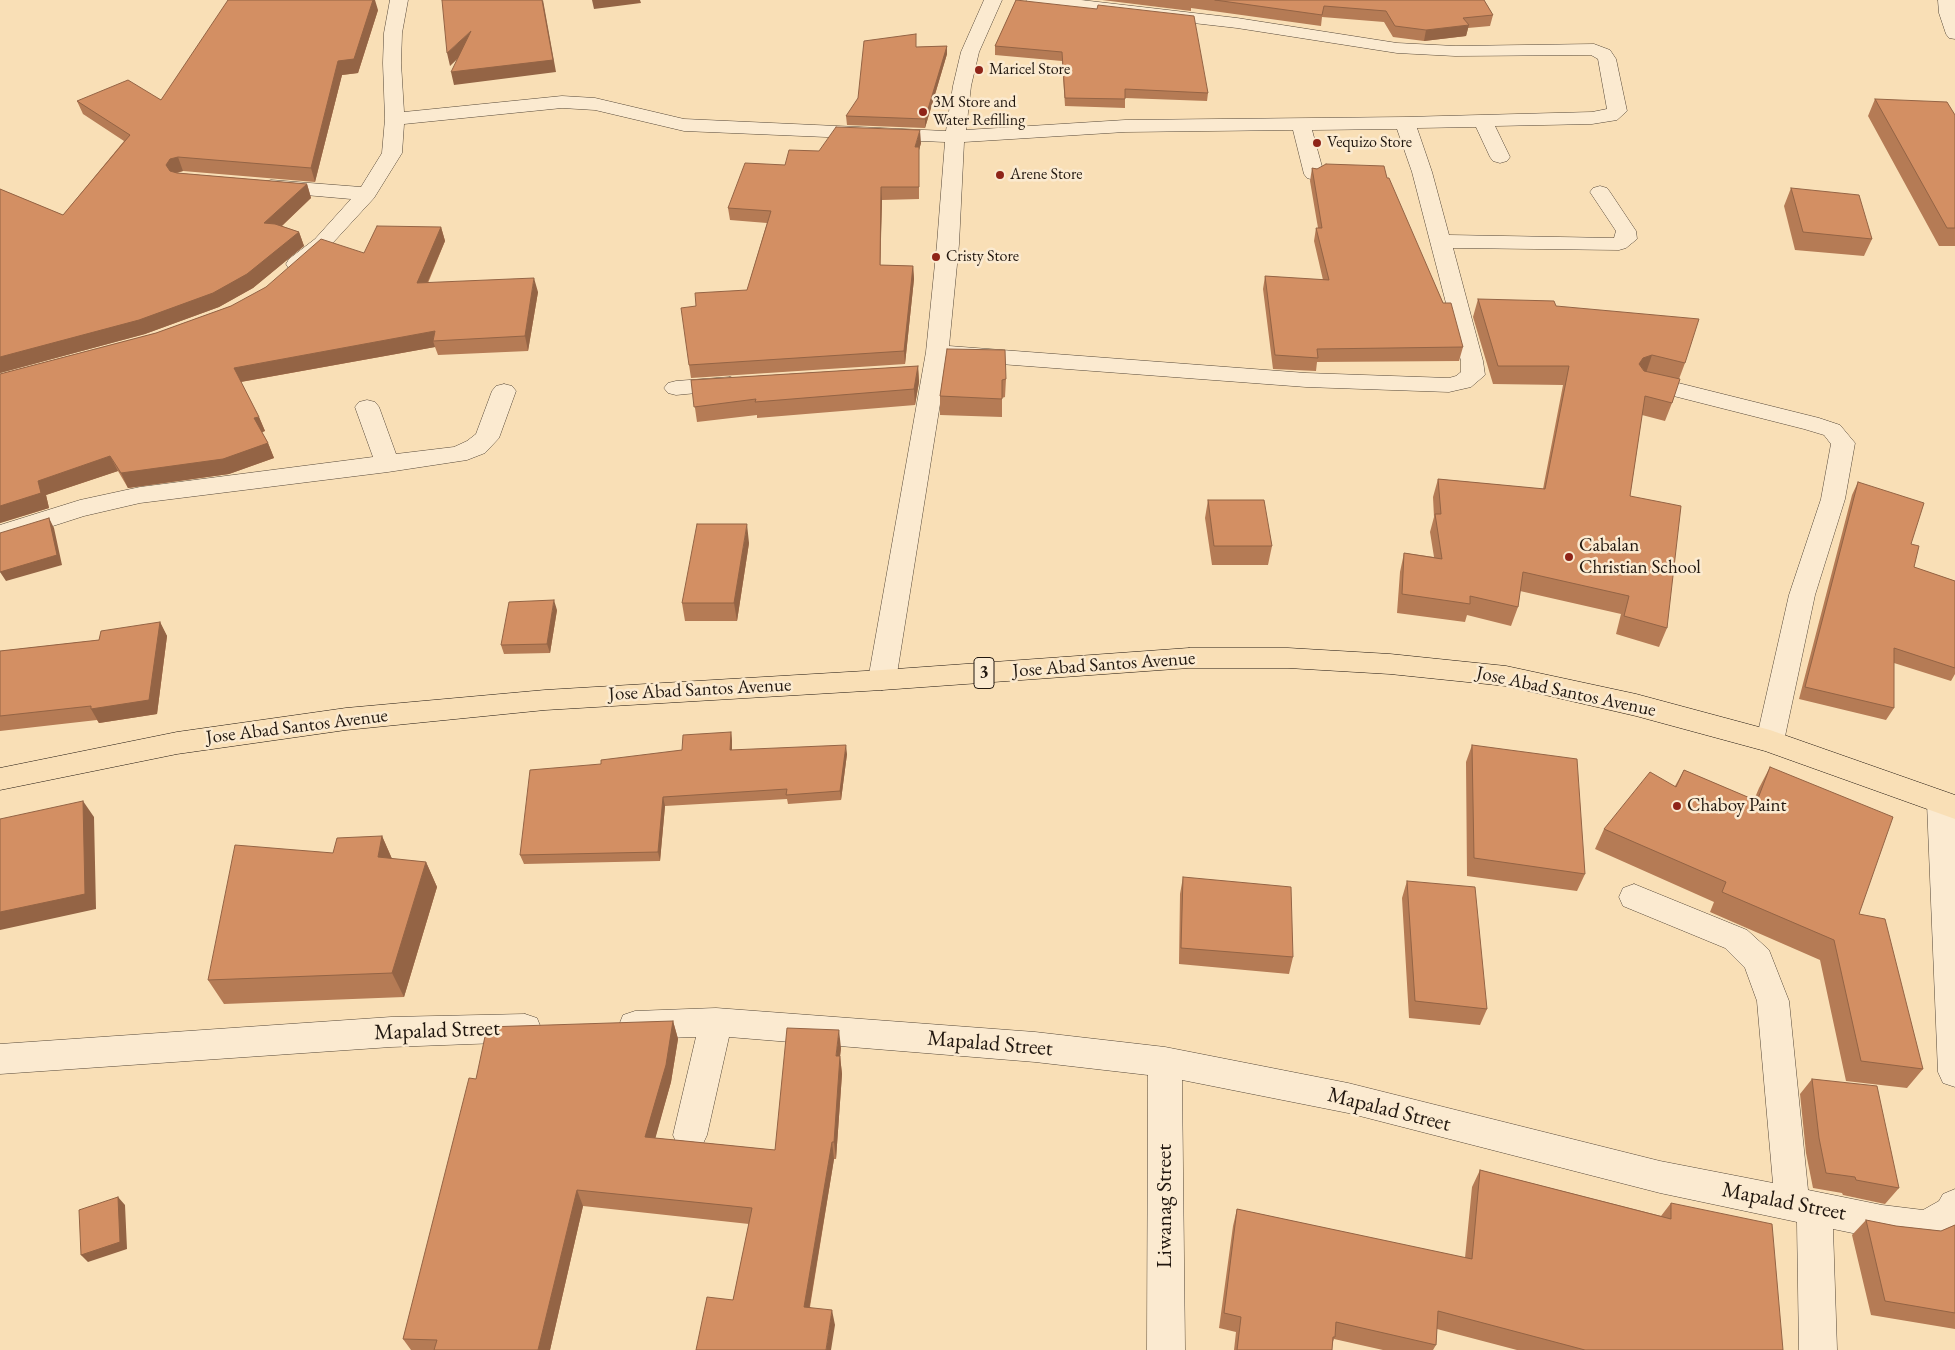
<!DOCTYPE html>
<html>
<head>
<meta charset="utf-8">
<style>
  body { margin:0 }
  canvas { display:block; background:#f9dfb6 }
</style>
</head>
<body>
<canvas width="1955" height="1350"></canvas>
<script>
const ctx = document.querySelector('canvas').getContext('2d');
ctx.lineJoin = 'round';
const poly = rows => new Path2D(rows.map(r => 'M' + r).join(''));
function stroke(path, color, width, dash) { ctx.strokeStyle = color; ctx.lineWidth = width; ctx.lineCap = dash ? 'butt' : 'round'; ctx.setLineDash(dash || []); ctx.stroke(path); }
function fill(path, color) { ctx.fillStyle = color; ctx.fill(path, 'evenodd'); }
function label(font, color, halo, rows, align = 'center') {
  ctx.font = font + ' "EB Garamond",serif'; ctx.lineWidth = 5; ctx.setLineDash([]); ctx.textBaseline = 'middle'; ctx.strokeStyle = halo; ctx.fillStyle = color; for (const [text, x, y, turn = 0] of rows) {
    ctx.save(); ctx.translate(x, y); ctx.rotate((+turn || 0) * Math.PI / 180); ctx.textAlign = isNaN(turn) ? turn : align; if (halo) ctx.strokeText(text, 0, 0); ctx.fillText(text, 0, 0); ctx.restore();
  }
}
const minor = poly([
  [390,0,408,0,402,33,401,63,404,112,562,96,595,98,684,119,946,131,953,86,961,52,984,0,1002,0,979,52,971,86,966,130,1125,120,1405,117,1592,112,1607,109,1598,59,1591,55,1455,56,1397,53,1237,28,1035,5,1029,4,1026,0,1081,0,1237,18,1397,43,1455,46,1594,44,1610,50,1616,59,1627,111,1617,120,1592,124,1495,126,1510,157,1507,161,1500,163,1493,161,1490,157,1476,127,1417,128,1432,172,1449,235,1614,238,1616,231,1590,192,1593,188,1600,186,1607,188,1610,192,1636,231,1637,239,1626,248,1619,250,1453,248,1483,361,1485,375,1471,387,1449,392,1306,387,947,360,896,680,892,687,882,690,872,687,868,680,926,352,937,244,945,142,684,131,595,110,562,108,404,124,402,153,374,198,329,247,305,269,297,270,289,269,286,264,289,259,315,239,351,199,271,192,264,190,261,186,264,182,271,180,361,187,382,153,385,119,383,63,384,33,390,0],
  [1397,129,1412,172,1461,361,1461,372,1456,376,1449,378,1306,373,949,346,959,244,964,142,1125,132,1293,130,1304,174,1307,178,1314,180,1321,178,1324,174,1312,130,1397,129],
  [1938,0,1955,0,1955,39,1949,38,1946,34,1939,13,1938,0],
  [1646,375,1819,418,1840,425,1855,443,1845,499,1815,595,1784,741,1780,749,1770,752,1760,749,1756,741,1789,595,1821,499,1831,444,1824,435,1804,429,1638,387,1634,382,1638,377,1646,375],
  [730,377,738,379,742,384,738,389,676,395,668,393,664,388,668,383,676,381,730,377],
  [504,384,512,386,516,391,499,438,485,453,467,460,388,472,140,503,84,516,0,543,0,525,80,500,140,487,373,457,355,407,359,402,367,400,375,402,379,407,396,454,454,447,467,441,476,434,492,391,496,386,504,384],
  [1942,791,1952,795,1955,800,1955,1087,1943,1083,1938,1072,1927,803,1932,795,1942,791],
  [1634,884,1747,930,1769,950,1789,1001,1808,1190,1882,1205,1923,1210,1939,1201,1943,1194,1955,1189,1955,1230,1926,1244,1882,1239,1833,1229,1837,1350,1799,1350,1797,1222,1660,1193,1348,1113,1182,1080,1185,1350,1147,1350,1148,1075,1035,1062,729,1037,707,1135,702,1146,690,1151,678,1146,673,1135,696,1037,635,1039,623,1035,619,1025,623,1015,635,1011,716,1008,1035,1032,1165,1047,1348,1083,1660,1161,1773,1183,1757,1001,1745,968,1725,948,1623,906,1619,897,1623,888,1634,884],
  [525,1014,537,1018,541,1028,537,1038,525,1042,391,1047,0,1074,0,1044,391,1017,525,1014]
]);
const highway = poly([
  [1189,648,1288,648,1390,654,1506,666,1636,694,1770,730,1955,795,1955,819,1765,751,1636,716,1506,686,1390,674,1288,668,1189,668,882,690,545,710,346,730,177,754,0,790,0,768,177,732,346,708,545,690,882,670,1189,648]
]);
stroke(minor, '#574939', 1);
stroke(highway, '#21170f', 1);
fill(minor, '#fbead0');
fill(highway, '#f9dfb6');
fill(poly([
  [1016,0,1208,93,1207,101,1125,98,1125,108,1065,106,1062,61,995,55,995,46],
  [1102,0,1484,0,1493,15,1490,26,1468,28,1466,36,1424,41,1393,37,1384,22,1322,17,1321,26,1191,8,1191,11],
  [378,10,358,73,342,75,315,182,183,171,177,173,307,184,311,198,282,226,299,232,304,246,253,288,219,307,145,334,0,373,0,189,63,215,124,141,83,114,77,101,161,100],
  [947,46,947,54,925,128,847,125,846,116,916,47],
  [1875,99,1955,115,1955,246,1939,246,1868,116],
  [921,143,919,150,919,199,882,200,880,265,913,266,914,279,905,364,691,378,689,365,696,306,747,290,767,223,730,220,728,208,785,165,819,151],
  [1312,168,1387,178,1463,347,1459,361,1317,362,1316,371,1273,369,1263,289,1265,276,1323,280,1314,241,1316,228,1318,228,1310,181],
  [1791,188,1872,239,1864,256,1795,250,1784,206],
  [441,227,445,241,428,283,538,292,528,351,438,355,435,347,241,382,259,417,265,431,262,432,268,443,274,458,229,474,128,488,118,471,46,495,49,508,0,523,0,374,156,333,231,306,364,253],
  [1478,299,1556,306,1685,363,1679,379,1672,403,1665,421,1642,415,1630,496,1667,628,1659,647,1616,634,1621,614,1520,591,1518,607,1511,626,1467,615,1465,622,1397,613,1400,572,1404,553,1434,557,1430,532,1434,517,1433,497,1438,479,1543,489,1563,385,1493,384,1473,317],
  [947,349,1006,379,1005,397,1002,398,1002,417,940,415,940,396],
  [918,366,919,382,915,405,757,418,757,415,697,422,691,380],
  [1858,482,1911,544,1914,567,1955,581,1955,674,1951,681,1894,663,1894,708,1886,720,1799,699,1852,495],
  [1208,500,1272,546,1268,565,1212,565,1205,518],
  [749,543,737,621,685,621,682,603],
  [557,610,550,653,504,654,501,645],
  [160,622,167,636,157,714,99,723,97,720,0,731,0,651,99,640],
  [731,732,732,741,732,750,847,754,841,800,788,804,787,799,665,806,660,861,524,864,520,855,601,764,682,750],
  [1472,745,1585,874,1577,891,1467,876,1466,762],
  [1770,767,1859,914,1923,1069,1907,1088,1846,1081,1820,960,1710,912,1714,902,1595,849,1604,829,1675,786,1684,770,1754,800,1759,788],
  [382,836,392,859,426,862,437,887,404,997,224,1004,208,980,333,853],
  [1183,877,1293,957,1289,974,1179,964,1180,894],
  [1407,881,1487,1009,1480,1025,1409,1018,1402,898],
  [673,1021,678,1039,671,1082,655,1138,775,1150,841,1048,840,1056,842,1074,836,1159,834,1159,810,1307,835,1325,733,1300,749,1224,583,1206,550,1350,411,1350,403,1339,476,1079],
  [1812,1079,1899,1188,1885,1204,1843,1195,1842,1193,1813,1188,1806,1153,1800,1094],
  [1480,1170,1661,1216,1671,1203,1783,1350,1517,1350,1437,1329,1436,1345,1433,1350,1383,1350,1334,1339,1332,1344,1332,1350,1234,1350,1236,1332,1219,1328,1233,1226,1237,1209,1465,1258,1472,1187],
  [1866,1220,1896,1226,1941,1231,1955,1225,1955,1329,1871,1315,1852,1235]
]), '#b57b55');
fill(poly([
  [373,0,375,0,378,10,358,73,342,75,315,182,311,168,338,61],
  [543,0,556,72,454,85,451,72],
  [592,0,640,0,641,3,594,9],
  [1469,25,1466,36,1424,41,1426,30],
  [471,31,474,43,450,66,447,53],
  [947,46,947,54,925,128,925,119],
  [920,130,921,143,919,150,919,199,919,150,915,147],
  [178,157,183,171,175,173,171,179,166,165,170,159],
  [307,184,311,198,270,237,264,223],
  [881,187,882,200,880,278,880,265],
  [441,227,445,241,421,297,417,283],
  [299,232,304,246,253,288,219,307,145,334,0,373,0,357],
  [913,266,914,279,905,364,904,351],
  [534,278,538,292,528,351,525,336],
  [435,331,433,341,435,347,240,382,234,368],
  [1652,355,1646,373,1639,364,1643,358],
  [918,366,919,382,915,405,914,389],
  [259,417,265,431,260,433,254,418],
  [268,443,274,458,229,474,128,488,121,473],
  [110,456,118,471,46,495,49,508,0,523,0,506,38,481],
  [49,518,54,528,62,565,6,581,0,572],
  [747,524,749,543,737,621,734,603],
  [554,600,557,610,550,653,547,644],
  [160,622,167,636,157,714,99,723,91,709],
  [731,732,732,741,732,759,730,750],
  [846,745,847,754,841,800,840,791],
  [663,797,665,806,660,861,658,852],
  [83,801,94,817,96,909,0,930,0,912],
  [382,836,393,861,378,857],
  [426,862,437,887,404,997,392,973],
  [673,1021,678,1039,671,1082,651,1154,645,1137],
  [839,1030,841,1048,838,1074,836,1056],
  [840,1056,842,1074,836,1159,834,1142],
  [832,1142,834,1159,807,1322,804,1307],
  [577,1190,583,1206,550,1350,538,1350],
  [118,1197,125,1205,127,1249,88,1262,81,1255],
  [832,1310,835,1325,831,1350,826,1350]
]), '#946445');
const building = poly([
  [228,0,373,0,354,59,338,61,311,168,178,157,170,159,166,165,170,171,177,173,307,184,264,223,275,224,299,232,247,274,213,293,139,320,0,357,0,189,63,215,130,135,77,101,128,80,161,100,228,0],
  [442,0,542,0,553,60,451,72,471,31,447,53,442,0],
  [1016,0,1097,9,1098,5,1194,16,1208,93,1125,89,1125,99,1065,98,1062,52,995,46,1016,0],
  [1215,0,1484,0,1493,15,1463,18,1469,25,1426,30,1395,26,1386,11,1324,6,1322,15,1215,0],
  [916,34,916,47,947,46,925,119,846,116,858,98,864,41,916,34],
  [1875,99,1947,102,1955,115,1955,228,1947,228,1875,99],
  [836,127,920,130,915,147,919,147,919,187,881,187,880,265,913,266,904,351,689,365,681,308,696,306,695,293,747,290,771,211,728,208,745,163,785,165,789,150,819,151,836,127],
  [1326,164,1384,166,1387,178,1389,178,1443,303,1451,303,1463,347,1317,349,1318,358,1275,355,1265,276,1329,280,1316,228,1322,228,1312,168,1317,169,1326,164],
  [1791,188,1859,195,1872,239,1803,232,1791,188],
  [377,226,441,227,417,283,534,278,525,336,433,341,435,331,234,368,259,417,254,418,268,443,223,459,121,473,110,456,38,481,41,493,0,506,0,374,156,333,231,306,266,287,321,239,364,253,377,226],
  [1478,299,1554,301,1556,306,1699,319,1685,363,1652,355,1643,358,1639,364,1644,371,1680,379,1672,403,1645,396,1630,496,1681,506,1667,628,1624,616,1629,596,1523,572,1518,607,1470,596,1470,604,1402,594,1404,553,1442,559,1435,514,1441,514,1438,479,1545,489,1569,366,1498,366,1478,299],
  [947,349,1005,350,1006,379,1002,380,1002,399,940,396,947,349],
  [918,366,914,389,755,402,756,399,694,407,691,380,918,366],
  [1858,482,1924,503,1911,544,1919,546,1914,567,1955,581,1955,668,1894,648,1894,708,1805,687,1858,482],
  [1208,500,1264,500,1272,546,1214,546,1208,500],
  [49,518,57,555,0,572,0,533,49,518],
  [697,524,747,524,734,603,682,603,697,524],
  [554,600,547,644,501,645,509,602,554,600],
  [160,622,149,700,91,709,91,706,0,716,0,651,99,640,101,631,160,622],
  [731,732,730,750,846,745,840,791,786,795,787,789,663,797,658,852,520,855,530,770,601,764,601,760,682,750,683,735,731,732],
  [1472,745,1577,759,1585,874,1474,858,1472,745],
  [1770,767,1893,817,1859,914,1885,919,1923,1069,1861,1061,1834,940,1722,892,1726,882,1604,829,1650,772,1676,787,1684,770,1757,801,1770,767],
  [83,801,85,894,0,912,0,819,83,801],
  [382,836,378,857,426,862,392,973,208,980,235,845,333,853,337,838,382,836],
  [1183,877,1291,887,1293,957,1181,948,1183,877],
  [1407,881,1475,887,1487,1009,1415,1001,1407,881],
  [673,1021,666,1065,645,1137,775,1150,787,1028,839,1030,836,1056,840,1056,834,1142,832,1142,804,1307,832,1310,826,1350,696,1350,707,1297,733,1300,752,1208,577,1190,538,1350,434,1350,437,1340,403,1339,469,1078,476,1079,487,1027,673,1021],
  [1812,1079,1877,1086,1899,1188,1856,1180,1855,1177,1826,1173,1819,1138,1812,1079],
  [1480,1170,1671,1219,1671,1203,1772,1224,1783,1350,1585,1350,1438,1311,1436,1345,1336,1322,1335,1337,1333,1337,1332,1350,1237,1350,1241,1317,1224,1313,1237,1209,1472,1259,1480,1170],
  [118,1197,120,1242,81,1255,79,1210,118,1197],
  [1866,1220,1896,1226,1941,1231,1955,1225,1955,1313,1885,1301,1866,1220]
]);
fill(building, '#d38f63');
stroke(building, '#946445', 1);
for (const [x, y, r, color] of [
  [979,70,5,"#8f2418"],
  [923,112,5,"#8f2418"],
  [1317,143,5,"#8f2418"],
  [1000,175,5,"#8f2418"],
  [936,257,5,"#8f2418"],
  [1569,557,5,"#8f2418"],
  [1677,806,5,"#8f2418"]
]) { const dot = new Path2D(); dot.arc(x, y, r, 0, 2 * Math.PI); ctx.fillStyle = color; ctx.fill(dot); stroke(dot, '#fbead0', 2); }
label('16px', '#21170f', '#fbead0', [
  ["Maricel Store",989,70],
  ["3M Store and",933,103],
  ["Water Refilling",933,121],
  ["Vequizo Store",1327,143],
  ["Arene Store",1010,175],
  ["Cristy Store",946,257]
], 'left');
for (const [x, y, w] of [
  [984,673,20]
]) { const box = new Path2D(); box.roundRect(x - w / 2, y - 15.5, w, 31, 4); ctx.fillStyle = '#fbead0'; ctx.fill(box); stroke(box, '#21170f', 1); }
label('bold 18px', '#21170f', null, [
  ["3",984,673]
]);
label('19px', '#21170f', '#fbead0', [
  ["Cabalan",1579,546],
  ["Christian School",1579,568],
  ["Chaboy Paint",1687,806]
], 'left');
label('19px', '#21170f', '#fbead0', [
  ["Jose Abad Santos Avenue",1104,665,-4],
  ["Jose Abad Santos Avenue",700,690,-3],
  ["Jose Abad Santos Avenue",1566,692,12],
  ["Jose Abad Santos Avenue",297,727,-7]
]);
label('22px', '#21170f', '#fbead0', [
  ["Mapalad Street",437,1031,-2],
  ["Mapalad Street",990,1044,5],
  ["Mapalad Street",1389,1110,14],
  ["Mapalad Street",1784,1202,11],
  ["Liwanag Street",1165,1206,-90]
]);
</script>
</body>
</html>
